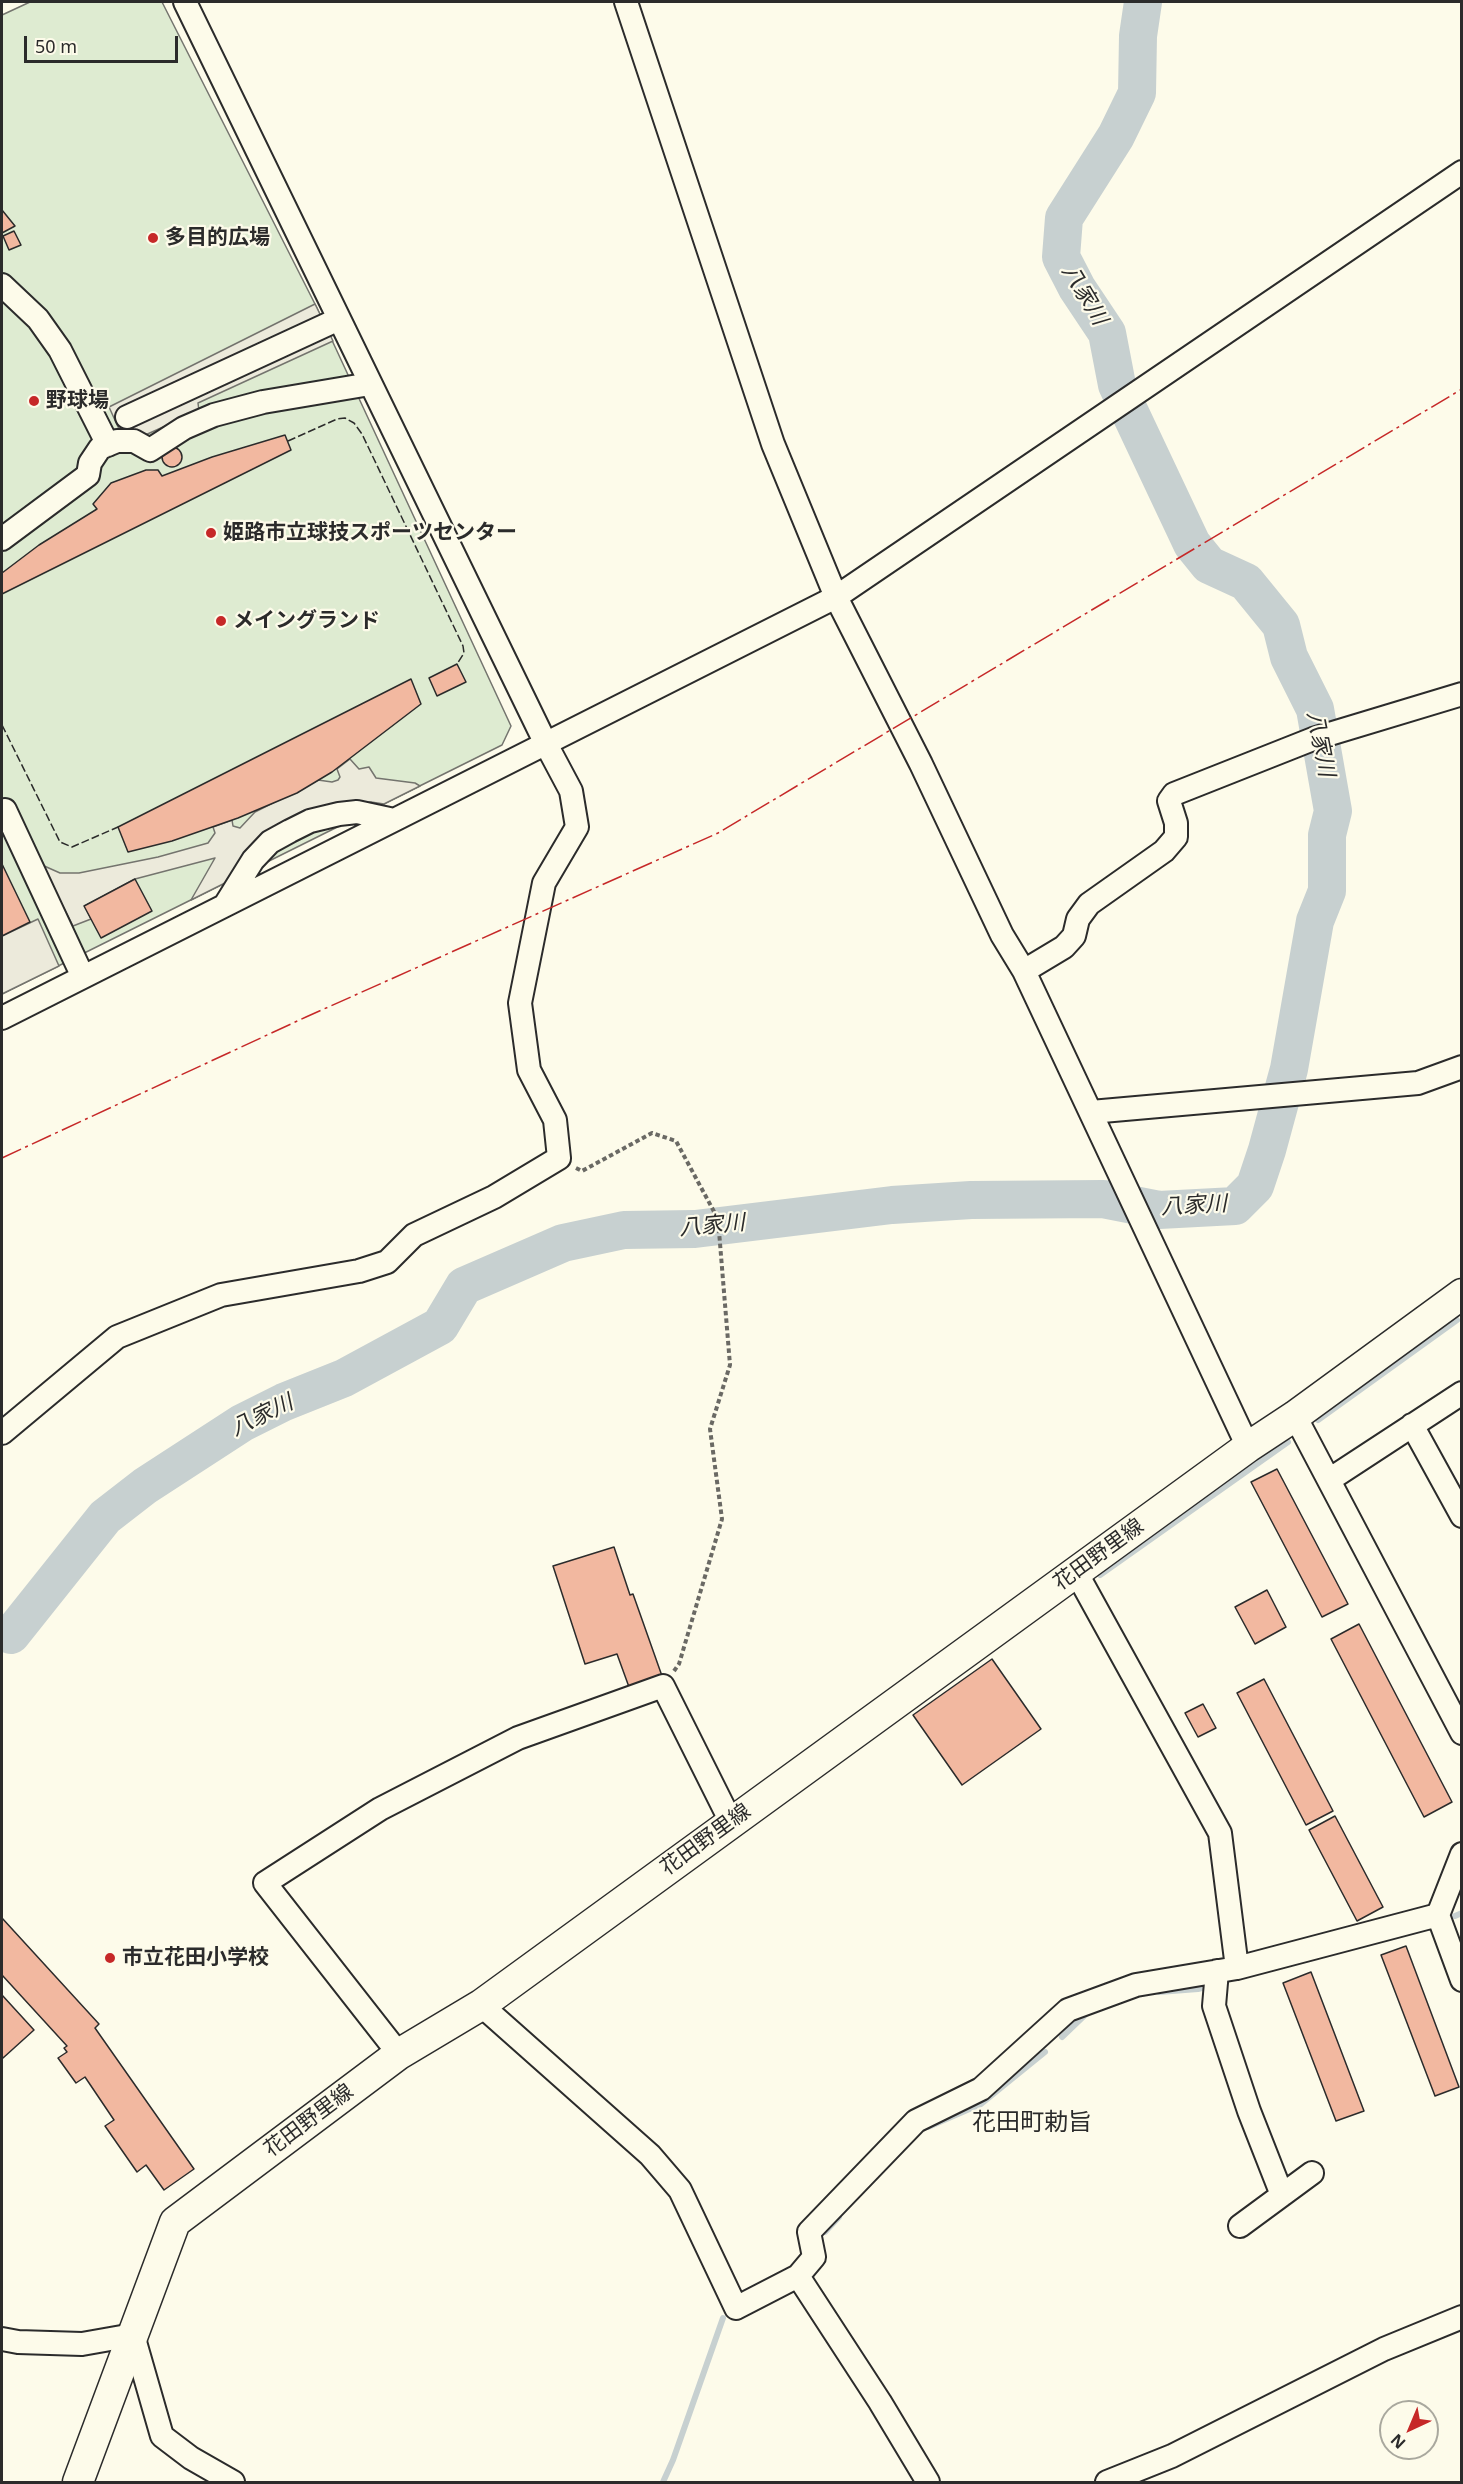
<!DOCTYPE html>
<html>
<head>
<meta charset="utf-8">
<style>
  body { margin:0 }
  #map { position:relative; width:1463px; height:2484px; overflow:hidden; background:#fdfbea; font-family:"Noto Sans",sans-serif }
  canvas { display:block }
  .frame { position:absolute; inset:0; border:3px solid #2b2b2b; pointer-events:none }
  .north { position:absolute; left:1379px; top:2400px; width:60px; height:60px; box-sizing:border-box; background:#fdfbea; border:2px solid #a9a89e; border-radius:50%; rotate:224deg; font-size:16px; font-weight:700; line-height:24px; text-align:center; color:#2b2b2b }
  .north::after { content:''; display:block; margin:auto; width:21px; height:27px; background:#c62828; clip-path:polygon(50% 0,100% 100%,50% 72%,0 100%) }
  .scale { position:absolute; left:24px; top:36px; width:154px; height:27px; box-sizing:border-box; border:3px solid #2b2b2b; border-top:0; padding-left:8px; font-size:18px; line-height:21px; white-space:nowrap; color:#2b2b2b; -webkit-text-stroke:4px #fdfbea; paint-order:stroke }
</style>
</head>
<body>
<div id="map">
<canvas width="1463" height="2484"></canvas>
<div class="frame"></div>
<div class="north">N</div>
<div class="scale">50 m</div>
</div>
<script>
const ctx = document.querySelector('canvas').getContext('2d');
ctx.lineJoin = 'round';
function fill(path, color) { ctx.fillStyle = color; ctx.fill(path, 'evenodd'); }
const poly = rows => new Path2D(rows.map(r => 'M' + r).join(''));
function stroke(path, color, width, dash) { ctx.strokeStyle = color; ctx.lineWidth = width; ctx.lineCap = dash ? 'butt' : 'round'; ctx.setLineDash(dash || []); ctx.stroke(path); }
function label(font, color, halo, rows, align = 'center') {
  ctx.font = font + ' "Noto Sans","Noto Sans JP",sans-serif'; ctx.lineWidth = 4.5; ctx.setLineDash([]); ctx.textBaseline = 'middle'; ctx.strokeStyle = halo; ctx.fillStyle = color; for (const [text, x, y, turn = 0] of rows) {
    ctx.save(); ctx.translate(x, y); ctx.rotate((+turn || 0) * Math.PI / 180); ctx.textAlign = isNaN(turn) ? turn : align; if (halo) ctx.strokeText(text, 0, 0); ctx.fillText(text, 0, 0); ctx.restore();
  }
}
const green = poly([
  [30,2,162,2,317,308,511,726,502,745,2,994,2,15,30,2]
]);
fill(green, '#deebd1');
stroke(green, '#74746e', 1.5);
const parking = poly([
  [315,304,333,341,198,403,199,411,143,436,119,429,109,407,315,304],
  [350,759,359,769,369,767,376,778,415,783,420,786,384,804,371,802,355,804,326,809,227,882,191,900,215,858,135,879,85,906,91,919,73,926,42,865,60,873,79,873,158,857,208,843,215,833,213,827,232,820,233,826,240,828,255,812,318,780,332,782,338,780,340,777,337,769,350,759],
  [38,919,59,966,2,994,2,936,38,919]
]);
fill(parking, '#eceadb');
stroke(parking, '#74746e', 1.5);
stroke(poly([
  [1318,1420,1457,1320],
  [1100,1575,1288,1442],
  [1455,1916,1462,1913],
  [1159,1992,1198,1989,1212,1985],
  [1062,2037,1087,2013],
  [928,2127,981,2104,1045,2052],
  [825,2232,839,2217],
  [663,2482,673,2460,723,2318]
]), '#c7d0d0', 6);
stroke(poly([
  [11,1635,105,1517,145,1486,242,1423,284,1402,344,1378,440,1326,464,1286,563,1243,624,1230,695,1229,892,1205,971,1200,1103,1199,1159,1210,1235,1206,1255,1186,1267,1150,1289,1069,1315,921,1327,891,1327,835,1333,811,1315,709,1289,657,1281,625,1246,582,1209,565,1192,544,1117,385,1107,333,1077,288,1061,257,1064,218,1116,136,1137,93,1138,36,1143,2]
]), '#c7d0d0', 38);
const building = poly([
  [2,210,15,226,2,233,2,210],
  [14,231,21,245,9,250,3,236,14,231],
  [285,435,291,450,2,594,2,573,39,545,97,509,93,504,111,483,146,470,158,470,162,476,212,457,285,435],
  '162 457a10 10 0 1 1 20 0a10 10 0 1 1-20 0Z',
  [457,664,466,682,437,696,429,678,457,664],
  [411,679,421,704,332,772,297,793,238,818,172,841,128,852,118,827,411,679],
  [2,864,30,922,2,936,2,864],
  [135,879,152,911,101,938,84,906,135,879],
  [1277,1469,1348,1604,1322,1617,1251,1482,1277,1469],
  [614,1547,630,1595,633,1594,662,1676,629,1687,617,1654,585,1664,553,1566,614,1547],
  [1267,1590,1286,1627,1255,1644,1235,1607,1267,1590],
  [1359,1624,1452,1802,1424,1817,1331,1639,1359,1624],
  [992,1659,1041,1729,962,1785,913,1715,992,1659],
  [1264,1679,1333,1811,1306,1825,1237,1693,1264,1679],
  [1203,1704,1216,1728,1198,1737,1185,1713,1203,1704],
  [1335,1816,1383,1907,1357,1921,1309,1830,1335,1816],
  [2,1918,99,2024,95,2028,194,2169,164,2190,146,2165,137,2172,105,2126,114,2120,85,2077,76,2083,58,2058,67,2052,64,2048,67,2046,2,1975,2,1918],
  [1406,1946,1459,2087,1435,2096,1381,1955,1406,1946],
  [1311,1972,1364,2111,1336,2121,1283,1983,1311,1972],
  [2,1995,34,2030,3,2058,2,2056,2,1995]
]);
fill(building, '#f2b8a0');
stroke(building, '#2b2b2b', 1.5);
const minor = poly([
  [626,2,773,444,836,597,921,764,1002,935,1024,971,1248,1447],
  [2,285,38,319,60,350,108,445],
  [127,417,339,319],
  [2,539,88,475,90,463,100,448,117,441,134,441,150,450,184,428,214,415,263,402,370,384],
  [5,810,83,977],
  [225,905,253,860,270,842,290,831,310,821,339,814,357,812,394,820],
  [1024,971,1064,947,1074,936,1078,919,1089,904,1164,851,1176,837,1176,823,1169,801,1174,794,1313,739,1462,694],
  [2,1018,836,597,1462,172],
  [1091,1112,1418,1083,1462,1067],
  [1295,1416,1462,1733],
  [1412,1425,1462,1516],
  [2,1433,117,1337,221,1295,359,1271,387,1262,414,1235,494,1197,559,1158,555,1120,529,1070,520,1003,544,883,577,827,571,791,546,744,185,2],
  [1329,1480,1462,1393],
  [1076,1572,1220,1833,1237,1968],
  [1462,1854,1438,1915,1462,1980],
  [1217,1971,1214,2006,1249,2111,1282,2195],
  [481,2005,650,2155,680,2190,736,2308,798,2276,814,2257,809,2232,916,2121,981,2089,1068,2010,1136,1985,1237,1968,1438,1915],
  [399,2054,265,1883,380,1809,518,1738,663,1686,731,1822],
  [1240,2226,1312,2173],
  [798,2276,880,2402,928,2482],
  [2,2339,18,2342,82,2344,133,2335,162,2436,191,2458,233,2482],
  [1107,2482,1172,2456,1384,2349,1462,2317]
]);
const major = poly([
  [78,2482,175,2222,399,2054,481,2005,1248,1447,1295,1416,1462,1294]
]);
stroke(minor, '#2b2b2b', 26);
stroke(major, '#2b2b2b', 33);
stroke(poly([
  [576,1168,582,1171,652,1133,676,1141,718,1219,730,1365,710,1429,722,1519,679,1664,674,1671]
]), '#6a6964', 4, [4.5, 3]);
stroke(minor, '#fdfbea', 22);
stroke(major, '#fdfbea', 30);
stroke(poly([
  [288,441,337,419,345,418,354,423,362,434,463,646,464,653,457,664],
  [2,725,60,842,72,847,118,827]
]), '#2b2b2b', 1.5, [8, 3]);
stroke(poly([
  [2,1158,306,1017,718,833,1462,389]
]), '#c62828', 1.5, [21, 4.5, 3, 4.5]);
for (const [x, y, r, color] of [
  [153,238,6,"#c62828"],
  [34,401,6,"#c62828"],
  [211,533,6,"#c62828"],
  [221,621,6,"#c62828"],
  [110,1958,6,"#c62828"]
]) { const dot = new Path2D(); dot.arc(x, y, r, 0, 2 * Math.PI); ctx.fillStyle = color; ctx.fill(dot); stroke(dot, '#fdfbea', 2); }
label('bold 21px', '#2b2b2b', '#fdfbea', [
  ["多目的広場",165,238],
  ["野球場",46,401],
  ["姫路市立球技スポーツセンター",223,533],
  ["メイングランド",233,621],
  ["市立花田小学校",122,1958]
], 'left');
label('21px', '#2b2b2b', '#fdfbea', [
  ["花田野里線",1099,1555,-36],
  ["花田野里線",706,1840,-36],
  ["花田野里線",309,2121,-37]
]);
label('italic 22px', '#2b2b2b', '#fdfbea', [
  ["八家川",1084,295,59],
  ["八家川",1320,744,79],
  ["八家川",1194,1206,-3],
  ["八家川",712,1226,-5],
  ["八家川",262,1416,-26]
]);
label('24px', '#2b2b2b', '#fdfbea', [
  ["花田町勅旨",1032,2123]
]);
</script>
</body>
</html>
